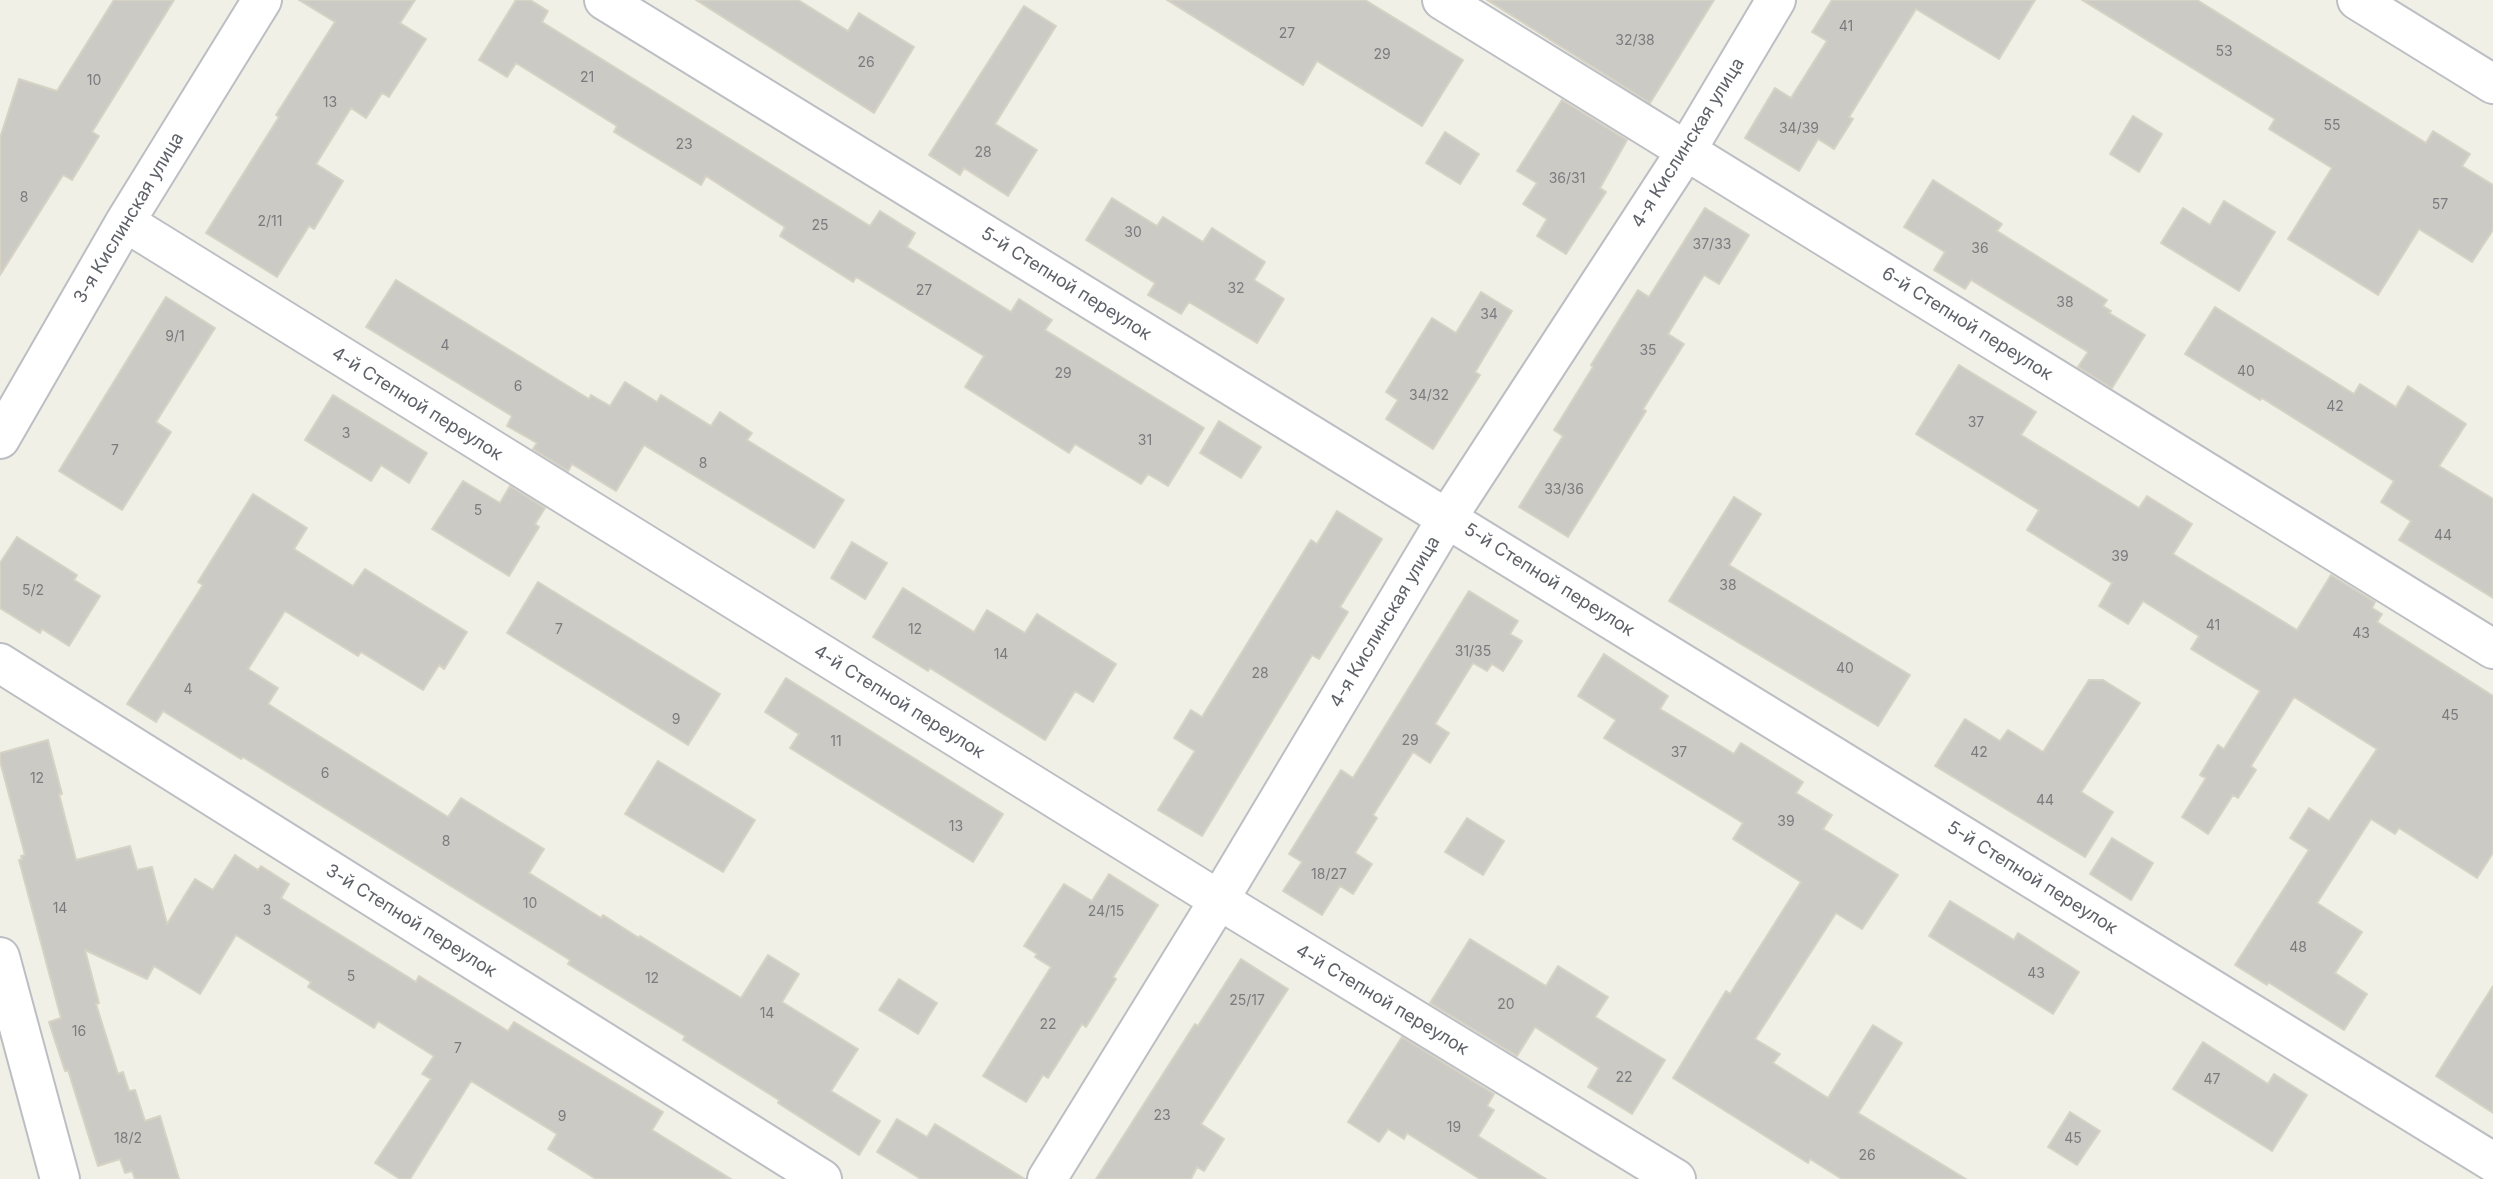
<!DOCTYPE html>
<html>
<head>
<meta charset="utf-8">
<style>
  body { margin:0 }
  canvas { display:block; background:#f1f0e7 }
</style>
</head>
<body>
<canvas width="2493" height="1179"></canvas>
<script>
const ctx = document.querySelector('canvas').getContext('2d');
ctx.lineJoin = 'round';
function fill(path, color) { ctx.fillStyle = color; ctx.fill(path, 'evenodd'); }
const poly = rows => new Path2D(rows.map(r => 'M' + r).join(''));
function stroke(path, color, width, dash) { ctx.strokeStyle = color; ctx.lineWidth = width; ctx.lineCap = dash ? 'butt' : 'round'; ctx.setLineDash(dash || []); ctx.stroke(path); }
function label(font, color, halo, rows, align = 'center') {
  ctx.font = font + ' Inter,sans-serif'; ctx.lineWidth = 5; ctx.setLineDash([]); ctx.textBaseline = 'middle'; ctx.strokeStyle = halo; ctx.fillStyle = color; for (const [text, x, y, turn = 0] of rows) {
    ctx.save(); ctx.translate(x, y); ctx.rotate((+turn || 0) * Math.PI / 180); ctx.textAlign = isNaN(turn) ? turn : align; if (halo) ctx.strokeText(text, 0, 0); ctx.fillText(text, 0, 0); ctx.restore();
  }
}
const building = poly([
  [114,0,174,0,92,132,99,136,72,180,63,175,0,275,0,138,19,79,57,91,114,0],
  [299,0,415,0,400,23,426,39,389,97,382,93,366,118,351,108,316,164,343,181,314,229,309,226,277,277,206,233,279,117,276,115,335,22,299,0],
  [516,0,530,0,548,11,542,22,870,226,880,211,915,233,907,247,1011,312,1019,299,1052,320,1045,330,1204,428,1168,486,1148,474,1141,484,1075,444,1069,453,965,387,984,356,856,277,853,282,780,236,785,227,706,176,701,185,614,132,617,126,516,63,507,77,479,60,516,0],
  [696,0,798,0,848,31,859,13,914,47,874,113,696,0],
  [1167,0,1365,0,1463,60,1422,126,1317,61,1303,85,1167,0],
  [1487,0,1714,0,1650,103,1487,0],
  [1832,0,2035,0,1999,59,1916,9,1849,117,1853,119,1834,149,1818,139,1799,171,1745,138,1775,88,1791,98,1827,41,1812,32,1832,0],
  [2082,0,2197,0,2426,143,2433,131,2470,154,2462,166,2493,185,2493,230,2472,262,2419,229,2378,295,2288,239,2332,168,2269,129,2275,119,2082,0],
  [1024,6,1056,26,995,124,1037,150,1008,196,964,168,960,175,929,155,1024,6],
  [1562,100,1627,140,1600,188,1606,192,1566,254,1537,236,1547,219,1523,204,1537,183,1517,171,1562,100],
  [2133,116,2162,134,2139,172,2110,154,2133,116],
  [1445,132,1479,154,1460,184,1426,163,1445,132],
  [1933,180,2002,224,1997,231,2107,300,2103,306,2111,311,2109,313,2145,335,2112,388,2078,367,2088,352,1971,280,1965,289,1934,270,1945,252,1904,227,1933,180],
  [1112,198,1157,226,1163,217,1203,242,1212,228,1265,262,1254,280,1284,299,1257,343,1189,302,1181,314,1148,295,1155,283,1086,240,1112,198],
  [2224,201,2275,232,2239,291,2161,243,2183,208,2210,225,2224,201],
  [1705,208,1749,235,1719,284,1704,275,1668,334,1684,344,1643,409,1646,411,1568,537,1519,507,1563,436,1554,430,1593,367,1591,365,1638,290,1649,297,1705,208],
  [396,280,589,399,591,395,610,406,625,382,657,402,661,395,711,426,720,412,752,433,747,440,844,500,814,548,644,445,616,491,572,464,568,471,533,449,537,443,507,426,512,416,366,327,396,280],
  [1481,292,1512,311,1475,372,1480,375,1433,449,1386,419,1398,400,1386,392,1432,318,1456,333,1481,292],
  [166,297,215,328,156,422,171,432,122,510,59,471,166,297],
  [2215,307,2354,394,2360,384,2396,407,2408,386,2466,424,2439,466,2493,499,2493,598,2399,540,2411,521,2381,502,2394,481,2262,398,2260,400,2185,354,2215,307],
  [1959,365,2036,412,2021,435,2139,508,2147,496,2192,524,2173,554,2297,630,2331,575,2375,602,2372,608,2382,614,2377,622,2493,696,2493,853,2477,878,2399,828,2395,834,2371,819,2317,903,2362,932,2335,973,2367,994,2344,1030,2268,982,2267,985,2235,965,2309,850,2290,838,2309,808,2329,821,2377,749,2294,697,2251,766,2256,770,2238,798,2233,795,2208,834,2182,817,2206,778,2200,775,2218,745,2224,749,2260,691,2191,649,2199,636,2143,601,2128,624,2099,606,2112,583,2027,530,2039,510,1916,434,1959,365],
  [333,395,427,453,409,483,381,465,371,481,305,440,333,395],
  [1219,421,1261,447,1241,478,1200,453,1219,421],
  [463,481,500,503,510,486,545,508,535,524,539,527,509,576,432,529,463,481],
  [253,494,307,528,294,549,353,586,365,569,467,632,444,669,439,665,423,690,361,652,358,656,285,611,248,669,278,688,268,704,448,817,461,798,544,849,529,873,601,918,603,915,639,938,640,936,741,998,768,955,799,974,782,1002,858,1049,831,1091,880,1121,859,1155,778,1103,779,1100,683,1040,685,1036,568,964,570,960,243,757,241,759,163,711,156,722,127,704,203,585,198,582,253,494],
  [1734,497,1761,514,1729,565,1910,675,1878,726,1669,601,1734,497],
  [1337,511,1382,539,1340,607,1348,612,1319,659,1312,655,1202,836,1158,810,1195,751,1174,738,1191,710,1202,717,1311,540,1317,544,1337,511],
  [17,537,77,575,74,580,100,596,69,646,42,629,40,633,0,608,0,563,17,537],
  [852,542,887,563,865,599,831,578,852,542],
  [538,582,720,694,688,745,507,633,538,582],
  [903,588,974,632,987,610,1025,633,1037,614,1116,664,1093,702,1075,691,1045,740,930,668,928,671,873,637,903,588],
  [1469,591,1518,621,1510,634,1522,641,1503,671,1492,664,1487,671,1473,663,1435,724,1449,733,1430,763,1413,752,1373,815,1377,818,1355,853,1372,864,1353,894,1340,886,1322,915,1283,891,1302,862,1289,854,1341,770,1353,778,1469,591],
  [1604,654,1668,696,1660,709,1734,754,1741,743,1803,782,1796,793,1832,815,1823,829,1898,875,1862,929,1836,913,1755,1039,1780,1054,1773,1063,1828,1098,1873,1025,1902,1043,1858,1113,1966,1179,1842,1179,1810,1159,1808,1163,1673,1078,1726,991,1730,994,1801,882,1733,839,1743,823,1604,738,1616,720,1578,696,1604,654],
  [786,678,1003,814,973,862,790,748,799,734,765,712,786,678],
  [2089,680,2103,680,2140,703,2081,792,2113,812,2085,857,1935,766,1965,719,2000,741,2008,730,2043,752,2089,680],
  [48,740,62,794,59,794,76,860,130,846,137,870,152,867,167,924,195,879,213,890,235,855,258,870,261,866,289,884,281,898,416,982,419,976,508,1031,514,1022,663,1112,652,1130,731,1179,596,1179,548,1149,557,1134,471,1081,410,1179,400,1179,375,1163,431,1079,422,1074,434,1056,378,1021,374,1028,308,987,311,982,236,935,200,994,154,966,147,979,85,950,99,1003,96,1004,118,1074,123,1072,129,1091,135,1090,145,1121,160,1116,179,1179,135,1179,132,1171,125,1173,120,1159,98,1166,68,1070,65,1071,49,1022,61,1018,19,860,22,860,21,856,25,855,0,761,0,753,48,740],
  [658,761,755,820,723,872,625,814,658,761],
  [1467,818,1504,841,1483,875,1445,852,1467,818],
  [2112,838,2153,863,2131,900,2090,874,2112,838],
  [1109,874,1158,905,1113,977,1116,979,1086,1027,1082,1024,1048,1078,1043,1075,1026,1102,983,1076,1051,967,1035,957,1037,954,1024,946,1064,884,1092,901,1109,874],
  [1950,901,2014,940,2018,933,2079,972,2053,1014,1929,936,1950,901],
  [1470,939,1546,986,1558,966,1608,997,1595,1017,1665,1060,1632,1114,1588,1087,1599,1068,1535,1027,1517,1056,1430,1003,1470,939],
  [1241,959,1288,989,1201,1124,1224,1139,1204,1171,1197,1167,1191,1179,1096,1179,1195,1024,1198,1026,1241,959],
  [899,979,937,1003,918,1034,879,1010,899,979],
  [2493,986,2493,1113,2436,1076,2493,986],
  [1402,1037,1494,1094,1487,1106,1494,1110,1478,1136,1546,1179,1480,1179,1407,1133,1404,1139,1388,1129,1379,1142,1348,1122,1402,1037],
  [2203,1042,2268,1084,2274,1074,2307,1095,2272,1151,2173,1089,2203,1042],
  [2070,1112,2100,1131,2077,1165,2048,1147,2070,1112],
  [897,1119,927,1137,935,1124,1025,1179,921,1179,877,1152,897,1119]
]);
fill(building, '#cccac4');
stroke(building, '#d6d3c5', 2);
const minor = poly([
  [604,0,2493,1162],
  [1442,0,2493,649],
  [2357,0,2493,84],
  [125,222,1219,900,1676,1179],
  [0,439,125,222,262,0],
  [0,663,822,1179],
  [0,957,60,1179],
  [1047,1179,1219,900,1447,518,1686,151,1776,0]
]);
stroke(minor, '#bbbec3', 42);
stroke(minor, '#fff', 38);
label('14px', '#7a7b7f', null, [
  ["41",1846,27],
  ["27",1287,34],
  ["32/38",1635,41],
  ["53",2224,52],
  ["29",1382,55],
  ["26",866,63],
  ["21",587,78],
  ["10",94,81],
  ["13",330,103],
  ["55",2332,126],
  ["34/39",1799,129],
  ["23",684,145],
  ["28",983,153],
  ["36/31",1567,179],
  ["8",24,198],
  ["57",2440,205],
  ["2/11",270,222],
  ["25",820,226],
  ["30",1133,233],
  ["37/33",1712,245],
  ["36",1980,249],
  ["32",1236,289],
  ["27",924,291],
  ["38",2065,303],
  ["34",1489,315],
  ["9/1",175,337],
  ["4",445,346],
  ["35",1648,351],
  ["40",2246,372],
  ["29",1063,374],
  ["6",518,387],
  ["34/32",1429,396],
  ["42",2335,407],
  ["37",1976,423],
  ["3",346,434],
  ["31",1145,441],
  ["7",115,451],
  ["8",703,464],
  ["33/36",1564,490],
  ["5",478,511],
  ["44",2443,536],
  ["39",2120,557],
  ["38",1728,586],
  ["5/2",33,591],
  ["41",2213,626],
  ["7",559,630],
  ["12",915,630],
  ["43",2361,634],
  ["31/35",1473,652],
  ["14",1001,655],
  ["40",1845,669],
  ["28",1260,674],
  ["4",188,690],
  ["45",2450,716],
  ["9",676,720],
  ["29",1410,741],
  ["11",836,742],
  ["37",1679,753],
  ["42",1979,753],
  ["6",325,774],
  ["12",37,779],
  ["44",2045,801],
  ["39",1786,822],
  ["13",956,827],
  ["8",446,842],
  ["18/27",1329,875],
  ["10",530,904],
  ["14",60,909],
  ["3",267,911],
  ["24/15",1106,912],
  ["48",2298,948],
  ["43",2036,974],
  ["5",351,977],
  ["12",652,979],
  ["25/17",1247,1001],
  ["20",1506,1005],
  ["14",767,1014],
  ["22",1048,1025],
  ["16",79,1032],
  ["7",458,1049],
  ["22",1624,1078],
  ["47",2212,1080],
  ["23",1162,1116],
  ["9",562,1117],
  ["19",1454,1128],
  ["18/2",128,1139],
  ["45",2073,1139],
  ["26",1867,1156]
]);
label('18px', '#5e6168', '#fff', [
  ["4-я Кислинская улица",1688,143,-58],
  ["3-я Кислинская улица",129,218,-59],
  ["5-й Степной переулок",1066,284,32],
  ["6-й Степной переулок",1967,324,32],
  ["4-й Степной переулок",417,404,32],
  ["5-й Степной переулок",1549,580,32],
  ["4-я Кислинская улица",1385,622,-59],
  ["4-й Степной переулок",899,702,32],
  ["5-й Степной переулок",2032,878,32],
  ["3-й Степной переулок",411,921,32],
  ["4-й Степной переулок",1382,1000,31]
]);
</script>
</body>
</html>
